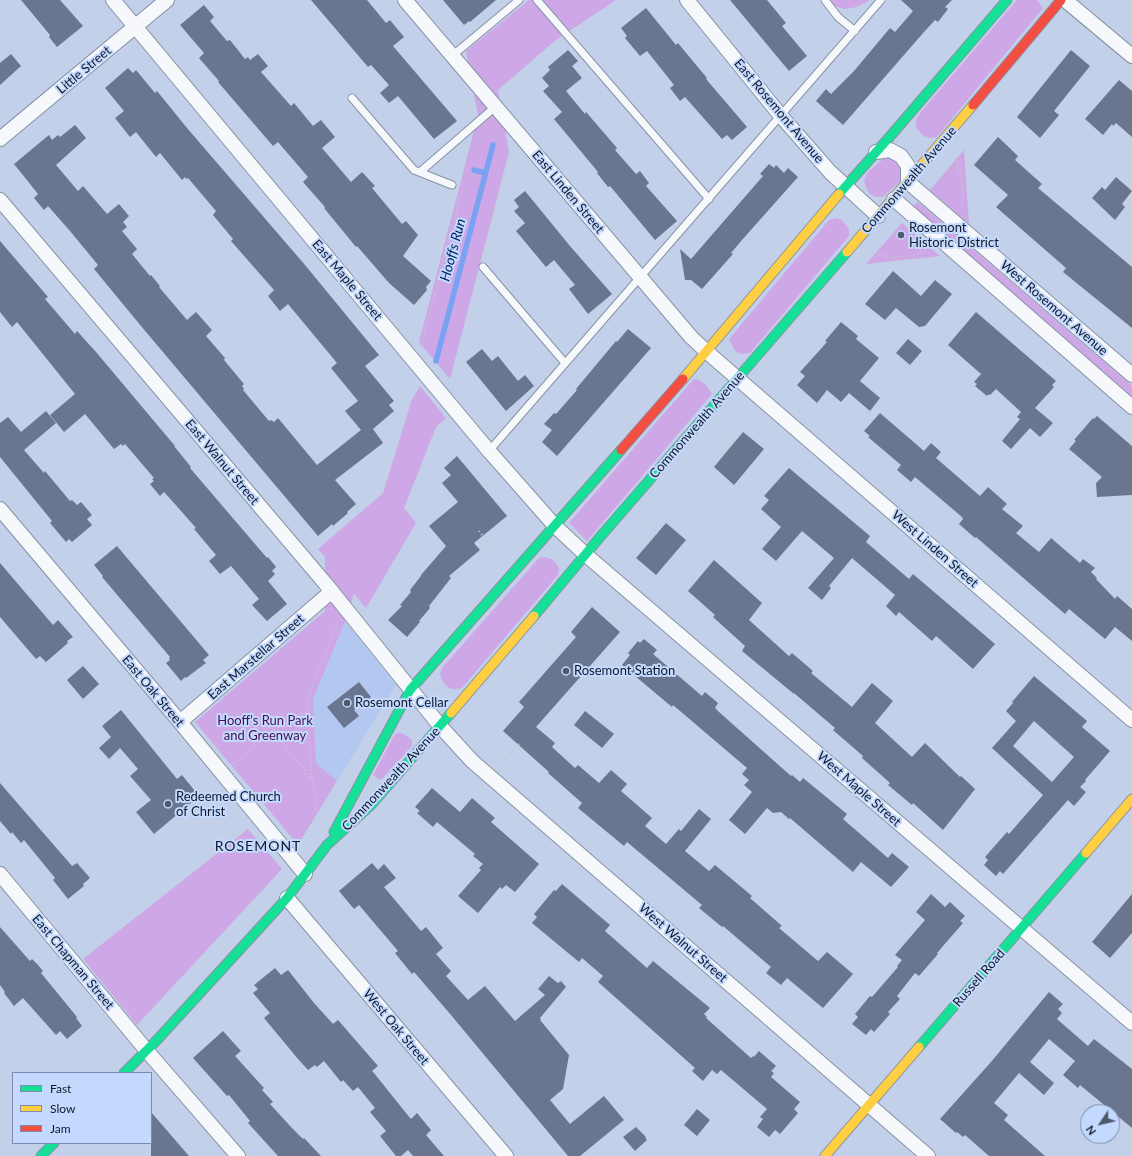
<!DOCTYPE html>
<html>
<head>
<meta charset="utf-8">
<style>
  body { margin:0 }
  #map { position:relative; width:1132px; height:1156px; overflow:hidden; background:#c2d0e9; font-family:Lato,sans-serif }
  canvas { display:block }
  .legend { position:absolute; left:12px; top:1072px; width:140px; height:72px; box-sizing:border-box; background:#c4d9fe; border:1px solid #7c8ca9; margin:0; padding:5px 7px; list-style:none; font-size:12px; color:#101929 }
  .legend li { display:flex; align-items:center; gap:8px; height:20px }
  .legend b { width:20px; border:1px solid #7c8ca9 }
  .north { position:absolute; left:1080px; top:1104px; width:40px; height:40px; box-sizing:border-box; background:#c4d9fe; border:1px solid #7c8ca9; border-radius:50%; rotate:235deg; font-size:11px; font-weight:700; line-height:16px; text-align:center; color:#101929 }
  .north::after { content:''; display:block; margin:auto; width:14px; height:18px; background:#4e596c; clip-path:polygon(50% 0,100% 100%,50% 72%,0 100%) }
</style>
</head>
<body>
<div id="map">
<canvas width="1132" height="1156"></canvas>
<ul class="legend">
<li><b style="height:5px;background:#16e098"></b>Fast</li>
<li><b style="height:5px;background:#ffcf43"></b>Slow</li>
<li><b style="height:5px;background:#f24e42"></b>Jam</li>
</ul>
<div class="north">N</div>
</div>
<script>
const ctx = document.querySelector('canvas').getContext('2d');
ctx.lineJoin = 'round';
function fill(path, color) { ctx.fillStyle = color; ctx.fill(path, 'evenodd'); }
const poly = rows => new Path2D(rows.map(r => 'M' + r).join(''));
function stroke(path, color, width, dash) { ctx.strokeStyle = color; ctx.lineWidth = width; ctx.lineCap = dash ? 'butt' : 'round'; ctx.setLineDash(dash || []); ctx.stroke(path); }
function label(font, color, halo, rows, align = 'center') {
  ctx.font = font + ' Lato,sans-serif'; ctx.lineWidth = 4; ctx.setLineDash([]); ctx.textBaseline = 'middle'; ctx.strokeStyle = halo; ctx.fillStyle = color; for (const [text, x, y, turn = 0] of rows) {
    ctx.save(); ctx.translate(x, y); ctx.rotate((+turn || 0) * Math.PI / 180); ctx.textAlign = isNaN(turn) ? turn : align; if (halo) ctx.strokeText(text, 0, 0); ctx.fillText(text, 0, 0); ctx.restore();
  }
}
fill(poly([
  [345,622,396,685,337,781,316,763,313,699]
]), '#b3c8f0');
fill(poly([
  [529,0,616,0,556,40,498,90,509,152,450,379,419,342,478,115,466,51],
  [829,0,870,0,857,7,845,9,834,6],
  [1017,0,1037,0,1043,8,937,137,930,138,924,136,919,131,916,126,916,119,920,113],
  [964,150,969,224,930,190],
  [890,158,900,165,903,171,901,180,883,197,876,197,870,194,867,190,864,181,867,173,883,159],
  [918,202,1132,386,1132,397,913,208,913,206,916,203],
  [836,218,842,220,846,225,849,230,849,236,750,353,744,354,738,353,734,349,729,339,829,220],
  [902,223,940,256,866,264],
  [697,379,705,384,712,394,587,541,569,523,693,380],
  [420,386,446,418,436,427,404,508,416,523,366,608,354,594,345,622,313,699,316,763,337,781,298,845,195,722,325,611,325,557,318,549,383,493,412,399],
  [545,557,551,559,556,563,559,568,558,575,462,688,456,689,451,689,445,685,442,680,440,674,442,668,539,558],
  [398,733,402,733,410,738,412,741,412,746,381,780,377,778,373,775,395,734],
  [248,829,282,869,137,1025,83,959]
]), '#cea7e7');
stroke(poly([
  [474,170,485,173],
  [436,361,493,145]
]), '#79a3f2', 5.5);
fill(poly([
  [21,0,60,0,83,26,57,47,49,37,50,35],
  [311,0,367,0,386,23,390,20,404,37,393,46,457,121,434,139,398,96,389,103,380,93,389,85,371,65,368,67],
  [443,0,496,0,470,22,469,21,464,25],
  [730,0,767,0,786,23,782,26,807,56,789,71],
  [901,0,952,0,945,7,948,9,938,22,935,20,924,32,843,125,816,101,826,89,831,94,854,71,890,28,895,32,913,11],
  [204,5,214,17,210,21,227,41,230,40,245,59,248,57,250,60,258,54,268,66,261,72,291,106,294,103,313,126,321,120,335,137,322,148,351,182,362,172,375,186,372,188,402,224,406,221,418,235,403,256,431,281,426,287,427,290,414,305,389,283,357,246,356,247,324,208,325,207,303,182,308,177,278,142,273,146,218,82,219,81,199,58,204,53,180,25],
  [646,8,676,45,678,43,697,66,707,78,706,79,747,127,732,140,727,135,722,139,685,97,680,101,670,88,674,85,647,51,640,56,625,38,627,36,621,28],
  [568,50,578,61,572,66,582,78,566,91,585,114,586,112,617,148,615,150,636,174,640,171,649,183,646,186,677,221,655,240,610,186,608,187,597,173,598,172,554,119,562,112,543,91,549,86,542,78,550,70,548,67],
  [1071,50,1090,66,1054,111,1059,115,1040,138,1017,117],
  [11,54,21,66,0,85,0,63],
  [128,68,133,73,136,70,155,93,157,91,187,128,305,265,379,355,365,366,394,401,389,405,394,411,373,429,383,443,335,480,356,504,347,512,348,513,333,526,332,524,318,536,141,326,94,269,98,265,70,231,48,206,44,210,34,198,38,194,14,164,49,135,52,140,58,135,60,137,75,125,86,138,56,165,78,191,83,186,107,214,119,204,129,216,123,222,127,227,122,231,137,249,132,254,150,276,151,275,160,286,159,287,187,320,196,312,212,330,206,336,225,358,224,360,244,384,242,386,244,389,243,390,269,421,271,420,274,422,278,418,317,465,361,430,345,411,358,401,331,368,337,363,288,304,280,311,268,296,274,290,231,241,233,239,213,215,216,211,188,178,186,179,185,177,182,180,160,153,156,157,136,132,130,137,115,118,124,111,105,88],
  [1119,80,1132,91,1132,137,1116,123,1113,126,1112,124,1103,135,1085,119],
  [998,137,1018,156,1015,160,1042,184,1038,188,1132,267,1132,328,1063,272,1066,268,996,207,1008,195,974,165],
  [769,164,774,168,776,165,784,173,788,168,798,177,742,240,731,253,733,254,702,289,691,280,685,280,680,249,691,259,763,176,760,174],
  [1116,177,1132,191,1122,204,1125,207,1115,220,1092,198,1102,187,1105,190],
  [525,191,570,246,612,294,588,314,569,289,575,285,554,260,546,267,516,231,525,223,514,211,519,207,514,200],
  [0,241,48,297,45,299,75,334,77,331,96,352,175,446,174,446,191,467,190,468,267,558,268,557,276,567,272,571,275,574,268,581,287,604,267,621,252,605,259,599,231,566,220,574,209,561,216,555,194,529,196,528,174,503,164,492,160,496,150,484,154,481,152,479,154,478,125,444,123,446,121,444,114,449,85,414,64,432,50,415,75,394,17,322,12,327,0,312],
  [893,271,921,296,935,280,952,294,925,326,919,327,896,308,885,320,865,304],
  [976,312,1056,381,1052,385,1054,387,1035,408,1053,423,1040,437,1030,428,1011,449,1002,441,1020,419,1017,417,1021,412,996,389,990,395,989,394,987,396,975,386,977,384,974,382,981,374,948,345],
  [841,322,858,336,856,339,879,358,860,381,880,398,870,411,849,393,841,402,827,390,817,403,797,385,805,376,800,372,827,342,825,341],
  [628,329,651,348,557,456,542,442,552,430,544,424,554,413,556,414,577,390,576,389,616,341,617,342],
  [908,339,922,351,910,365,896,353],
  [482,349,492,361,498,356,518,381,525,375,534,386,506,411,466,362],
  [46,411,56,423,24,450,44,473,45,471,70,501,72,500,77,505,81,502,92,515,87,519,92,525,72,542,69,539,66,542,50,523,52,521,0,457,0,423,8,417,21,432],
  [880,413,924,451,931,443,941,452,936,458,980,496,988,487,1007,504,1002,509,1023,526,1016,533,1039,552,1051,538,1080,563,1083,559,1095,568,1091,572,1097,578,1096,579,1115,599,1117,596,1132,609,1132,641,1115,627,1105,639,1069,609,1065,614,976,537,975,538,959,524,963,519,962,517,915,477,911,482,897,470,901,465,868,437,870,436,864,431],
  [1097,416,1132,446,1132,495,1097,497,1096,483,1102,477,1069,449,1076,441,1074,440,1093,418,1094,419],
  [743,432,764,449,734,485,714,467],
  [457,456,507,516,474,543,480,550,449,576,451,578,429,606,430,608,419,621,420,622,407,637,388,620,402,606,400,605,411,592,410,590,421,576,421,575,446,546,429,526,458,502,442,483,451,475,444,468],
  [789,468,870,536,866,542,909,579,913,574,995,644,973,669,936,636,932,641,899,612,896,616,886,606,895,595,852,558,829,586,831,588,822,600,808,588,834,558,802,531,776,561,762,549,781,527,761,509,769,500,764,496],
  [666,523,686,540,656,575,636,558],
  [117,546,209,655,203,660,206,663,186,678,185,677,181,681,166,663,170,660,169,658,170,657,102,577,103,576,94,565],
  [714,560,762,603,749,620,789,656,792,653,813,671,811,673,852,707,872,683,893,701,875,723,912,757,925,743,960,777,961,776,975,789,943,830,913,803,912,805,888,785,890,783,862,758,863,756,833,730,835,728,794,693,794,694,742,651,745,646,713,617,715,615,688,591],
  [0,563,53,625,58,620,73,637,67,641,68,643,46,662,40,656,36,659,0,617],
  [592,607,620,632,536,727,555,743,552,747,575,768,578,765,599,783,611,770,627,784,621,791,652,818,645,826,666,844,679,829,681,831,699,809,711,819,685,851,709,871,715,865,752,896,750,898,782,926,779,928,818,961,827,952,853,974,823,1008,787,978,781,985,766,973,771,967,723,926,722,927,699,908,702,905,627,842,624,846,578,808,582,803,548,773,549,772,503,731,524,707,519,702,576,637,571,632],
  [644,639,657,650,653,654,702,696,705,692,718,703,715,708,719,712,791,776,792,775,800,782,803,778,847,814,843,819,888,858,892,853,909,867,891,887,861,862,853,872,790,818,789,819,781,812,773,813,767,808,745,834,729,820,752,792,744,785,749,780,742,774,747,768,673,705,672,707,622,665,630,655,628,653,638,641,640,643],
  [83,666,99,684,83,699,67,680],
  [1034,676,1087,721,1082,727,1110,751,1085,780,1086,781,1080,787,1086,792,1074,806,1068,800,1003,874,1000,871,996,876,984,865,988,860,985,857,1007,832,1009,834,1043,795,992,748,1016,721,1006,711,1013,703,1012,702],
  [1034,721,1074,757,1052,782,1013,746],
  [359,682,371,697,354,710,359,716,344,728,327,707],
  [121,710,177,779,182,775,199,796,154,834,136,812,151,800,130,776,138,769,120,748,109,759,99,748,111,737,102,726],
  [585,711,614,734,602,748,574,725],
  [0,783,72,866,77,863,90,878,83,884,84,886,68,899,53,880,55,878,24,840,21,843,12,832,11,834,0,821],
  [432,788,460,812,472,798,495,818,491,822,539,864,515,892,506,885,502,889,500,887,478,913,458,896,481,870,479,868,483,864,473,856,475,854,437,822,433,827,417,813,420,811,415,807],
  [372,863,378,870,384,864,396,878,384,887,421,931,426,927,443,948,436,954,451,971,446,976,468,1000,485,986,515,1021,545,995,538,989,549,976,558,983,561,981,566,987,540,1018,541,1020,540,1020,569,1055,563,1089,550,1100,570,1124,604,1096,624,1120,580,1156,568,1156,451,1015,414,972,412,974,395,953,398,951,359,905,354,909,339,891],
  [562,884,610,925,605,931,647,968,653,961,710,1008,704,1014,707,1017,706,1018,751,1058,753,1056,754,1057,759,1051,776,1066,771,1071,774,1073,771,1077,800,1102,794,1109,798,1113,780,1134,775,1130,769,1137,757,1127,763,1119,760,1117,767,1109,721,1070,717,1074,712,1070,703,1081,692,1071,695,1068,598,982,603,976,582,958,579,962,532,923,537,917,534,914,554,890,556,891],
  [931,894,945,907,950,902,965,916,960,921,963,923,937,953,938,954,919,976,915,973,897,996,900,999,888,1012,890,1014,874,1032,871,1029,866,1035,852,1024,858,1017,855,1014,870,996,872,997,898,967,897,966,902,960,895,955,925,920,916,912],
  [1132,894,1132,933,1110,958,1092,942],
  [0,927,30,961,32,959,38,965,43,971,41,973,77,1017,76,1018,82,1026,67,1039,60,1031,56,1035,23,998,14,1006,4,993,5,992,0,985],
  [275,968,281,975,288,970,314,1003,333,1024,338,1020,378,1066,372,1071,374,1073,406,1113,411,1119,417,1113,431,1130,426,1135,444,1156,413,1156,408,1150,401,1156,396,1156,380,1136,386,1131,370,1112,375,1108,358,1087,353,1091,343,1080,341,1082,324,1061,317,1067,315,1065,308,1070,298,1059,264,1018,270,1013,253,993,258,989,254,985],
  [1049,992,1063,1004,1058,1009,1062,1013,1057,1019,1088,1046,1094,1039,1132,1069,1132,1128,1080,1085,1078,1088,1063,1075,1075,1061,1049,1039,1030,1062,1054,1083,1044,1095,1019,1073,994,1103,1008,1115,1004,1120,1045,1156,989,1156,965,1135,963,1137,957,1132,956,1133,940,1119,991,1062],
  [223,1031,241,1051,235,1056,264,1088,262,1090,273,1102,270,1104,291,1127,303,1139,304,1138,321,1156,278,1156,248,1123,250,1121,229,1095,227,1096,193,1058],
  [697,1109,710,1120,697,1136,684,1125],
  [151,1112,189,1156,151,1156],
  [636,1127,646,1137,645,1137,647,1140,635,1151,623,1137]
]), '#6a768f');
const lane = poly([
  [537,0,709,199],
  [825,0,838,17,855,31],
  [452,56,519,0],
  [352,98,414,170,452,185],
  [420,172,495,107],
  [483,267,565,363],
  [489,451,881,0]
]);
const street = poly([
  [113,0,489,451,555,526,586,555,1132,1023],
  [405,0,691,337,707,352,1132,720],
  [687,0,781,116,830,172,878,216],
  [1065,0,1132,56],
  [0,139,167,0],
  [876,152,890,150,901,156,908,166,908,182,1132,375],
  [894,199,1132,407],
  [0,200,325,583,441,727,472,761,928,1156],
  [0,509,180,722,305,874],
  [180,722,332,591],
  [0,874,147,1051,238,1156],
  [287,898,506,1156]
]);
const fast = poly([
  [839,194,893,133,1007,0],
  [534,616,600,537,847,252],
  [334,832,410,690,621,450],
  [919,1047,1086,853],
  [124,1073,156,1041,287,898,327,845,371,805,451,713],
  [41,1156,54,1143]
]);
const slow = poly([
  [847,252,973,105],
  [683,379,839,194],
  [451,713,534,616],
  [1086,853,1132,799],
  [825,1156,919,1047]
]);
const jam = poly([
  [973,105,1061,0],
  [621,450,683,379]
]);
stroke(lane, '#8792a4', 9);
stroke(street, '#8792a4', 16);
stroke(fast, '#8792a4', 11);
stroke(slow, '#8792a4', 11);
stroke(jam, '#8792a4', 11);
stroke(poly([
  [957,162,963,182,963,198,962,209],
  [876,245,881,249],
  [878,254,889,257,900,257,912,256,928,250],
  [483,255,510,151],
  [419,345,422,342,458,207,458,196],
  [710,446,722,455,726,450,733,442,721,433],
  [483,487,493,478],
  [479,531,499,556],
  [633,535,645,546,657,532,645,521],
  [608,621,621,607],
  [542,639,561,654],
  [514,672,531,688],
  [269,727,312,779],
  [234,763,286,720,292,717,307,713],
  [499,765,519,744],
  [316,810,316,801,312,779,307,717,309,694,319,667,338,625]
]), '#c4c8d0', 2.5, [1, 3]);
stroke(lane, '#f6f8fc', 7);
stroke(street, '#f6f8fc', 14);
stroke(fast, '#16e098', 9);
stroke(slow, '#ffcf43', 9);
stroke(jam, '#f24e42', 9);
for (const [x, y, r, color] of [
  [901,235,4,"#4e596c"],
  [566,671,4,"#4e596c"],
  [347,703,4,"#4e596c"],
  [168,804,4,"#4e596c"]
]) { const dot = new Path2D(); dot.arc(x, y, r, 0, 2 * Math.PI); ctx.fillStyle = color; ctx.fill(dot); stroke(dot, '#c4d9fe', 1.5); }
label('13px', '#101929', '#c4d9fe', [
  ["Little Street",84,70,-40],
  ["East Rosemont Avenue",779,111,50],
  ["Commonwealth Avenue",909,180,-49],
  ["East Linden Street",568,192,50],
  ["East Maple Street",347,280,50],
  ["West Rosemont Avenue",1054,308,41],
  ["Commonwealth Avenue",697,425,-49],
  ["East Walnut Street",222,462,50],
  ["West Linden Street",935,549,41],
  ["East Marstellar Street",256,657,-41],
  ["East Oak Street",153,691,50],
  ["Commonwealth Avenue",391,779,-47],
  ["West Maple Street",859,789,41],
  ["West Walnut Street",683,943,41],
  ["East Chapman Street",73,962,50],
  ["Russell Road",979,978,-49],
  ["West Oak Street",396,1027,50]
]);
label('13px', '#101929', '#c4d9fe', [
  ["Rosemont",909,228],
  ["Historic District",909,243],
  ["Rosemont Station",574,671],
  ["Rosemont Cellar",355,703],
  ["Redeemed Church",176,797],
  ["of Christ",176,812]
], 'left');
label('13px', '#46104e', '#c4d9fe', [
  ["Hooff's Run Park",265,721],
  ["and Greenway",265,736]
]);
label('italic 14px', '#052362', '#c4d9fe', [
  ["Hooffs Run",453,250,-75]
]);
ctx.letterSpacing = '1px';
label('14px', '#101929', '#c4d9fe', [
  ["ROSEMONT",258,846]
]);
ctx.letterSpacing = '0px';
</script>
</body>
</html>
